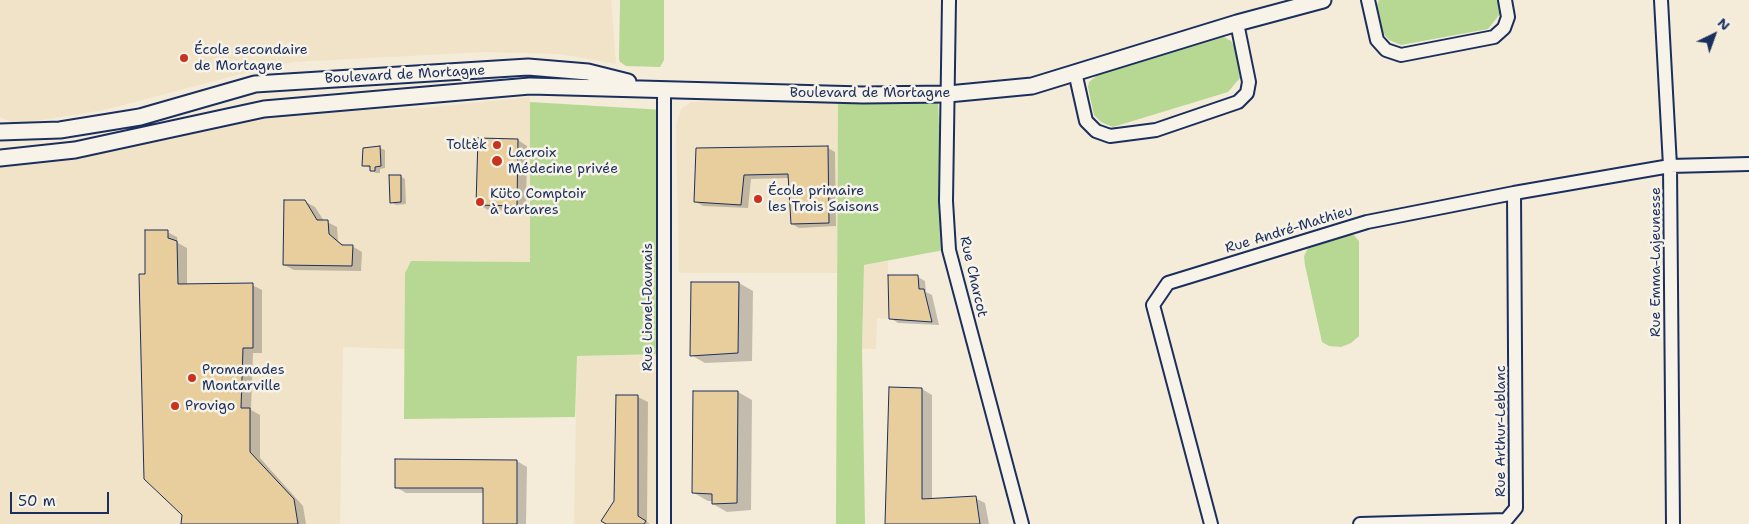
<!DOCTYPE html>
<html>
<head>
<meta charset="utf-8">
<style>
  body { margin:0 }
  #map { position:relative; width:1749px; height:524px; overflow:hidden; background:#f4ecd9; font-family:"Shantell Sans",sans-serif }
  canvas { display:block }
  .north { position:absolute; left:1689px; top:10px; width:50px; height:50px; -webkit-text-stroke:4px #f7f3e8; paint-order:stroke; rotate:42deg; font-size:14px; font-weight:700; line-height:20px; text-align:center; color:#1b2f5e }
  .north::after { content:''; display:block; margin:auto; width:18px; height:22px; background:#1b2f5e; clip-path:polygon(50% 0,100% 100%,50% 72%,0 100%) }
  .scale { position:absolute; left:10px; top:492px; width:99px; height:22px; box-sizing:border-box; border:2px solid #1b2f5e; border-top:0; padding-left:6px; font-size:15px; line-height:18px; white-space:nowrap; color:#1b2f5e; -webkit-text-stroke:4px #f7f3e8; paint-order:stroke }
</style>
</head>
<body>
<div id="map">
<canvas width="1749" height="524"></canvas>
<div class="north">N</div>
<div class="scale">50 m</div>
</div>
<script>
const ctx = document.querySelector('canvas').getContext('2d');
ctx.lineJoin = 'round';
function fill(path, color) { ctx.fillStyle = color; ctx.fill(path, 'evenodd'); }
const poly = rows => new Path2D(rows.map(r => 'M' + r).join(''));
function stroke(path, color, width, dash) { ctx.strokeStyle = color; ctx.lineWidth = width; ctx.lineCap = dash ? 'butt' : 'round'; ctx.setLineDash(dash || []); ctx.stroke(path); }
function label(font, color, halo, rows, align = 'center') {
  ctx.font = font + ' "Shantell Sans",sans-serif'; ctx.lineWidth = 5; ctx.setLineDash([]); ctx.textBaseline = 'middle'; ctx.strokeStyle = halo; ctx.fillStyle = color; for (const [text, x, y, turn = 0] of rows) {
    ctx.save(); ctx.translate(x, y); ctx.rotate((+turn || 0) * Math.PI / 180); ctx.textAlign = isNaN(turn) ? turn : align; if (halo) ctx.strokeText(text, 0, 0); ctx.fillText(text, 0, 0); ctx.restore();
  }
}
fill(poly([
  [0,0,611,0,616,64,560,54,484,52,294,62,256,70,104,110,17,124,0,117],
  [530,97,530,262,411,261,405,273,405,349,343,347,340,524,0,524,0,167,10,163,133,147,225,122,272,113,423,108],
  [838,100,837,273,679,273,676,125,681,109,691,102],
  [888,261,888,275,918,275,919,289,924,289,932,322,877,318,876,349,862,349,864,265],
  [663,354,664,524,574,524,577,356]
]), '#f0e3c7');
fill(poly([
  [620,0,664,0,664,60,660,67,626,66,620,62,619,59],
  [1379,0,1498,0,1500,14,1488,29,1401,45,1389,40,1383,33,1377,5],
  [1224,37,1231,41,1236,48,1240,78,1228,92,1113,127,1101,122,1094,115,1088,87,1089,82,1098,75],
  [838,100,938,100,944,250,864,265,862,349,865,524,836,524],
  [530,102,664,110,663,354,577,356,575,417,404,419,405,273,411,261,530,262],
  [1352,233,1359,241,1359,336,1351,343,1341,347,1329,346,1322,342,1305,265,1304,256,1309,246]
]), '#b6d892');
fill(poly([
  [518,140,527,146,526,211,488,210,478,204],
  [380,148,385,150,385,168,380,169,380,173,376,173,371,170,371,168,364,166],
  [828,148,835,152,836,226,799,228,792,224,789,178,751,179,748,208,703,206,696,202,697,150],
  [400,176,405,179,406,204,396,205,391,202],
  [304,201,315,207,324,221,327,222,337,227,338,241,345,246,352,246,362,252,361,271,294,270,284,265],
  [167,232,177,237,178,243,187,248,187,285,252,285,262,290,262,353,253,353,251,410,260,415,260,458,303,506,306,524,182,524,183,514,147,275],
  [918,277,925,281,926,292,932,295,939,325,898,323,890,318],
  [739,283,753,291,752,361,705,363,691,355],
  [922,389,932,395,932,500,975,498,985,503,989,524,886,524],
  [738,392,752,400,751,510,727,512,713,504,713,501,708,501,694,493],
  [638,397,648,402,647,522,650,524,608,524,615,501],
  [517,461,527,467,526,524,484,524,484,493,406,493,396,487]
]), '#0003');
const building = poly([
  [478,138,518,139,517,206,476,205,478,138],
  [380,146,381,166,375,167,375,171,370,171,370,166,362,166,363,148,380,146],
  [828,146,829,223,791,224,788,174,744,175,741,205,694,202,696,148,828,146],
  [389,175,401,175,401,202,390,203,389,175],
  [284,200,305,200,317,220,328,220,329,234,342,245,353,245,352,266,283,265,284,200],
  [145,230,168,230,168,238,177,241,178,284,253,283,253,348,243,348,241,408,250,408,250,452,294,499,298,524,181,524,182,515,144,479,139,274,145,274,145,230],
  [888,275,918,275,919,289,924,289,932,322,889,319,888,275],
  [691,282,739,282,738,353,690,356,691,282],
  [889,387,922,388,922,499,976,496,980,524,885,524,889,387],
  [693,391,738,391,737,503,712,504,712,494,692,493,693,391],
  [616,395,638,395,638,516,646,521,644,524,606,524,601,521,614,501,616,395],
  [395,459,517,460,517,524,483,524,483,488,395,488,395,459]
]);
fill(building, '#e8ce9d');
stroke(building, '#1b2f5e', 1);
const minor = poly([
  [949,0,946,201,949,250,1022,524],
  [1368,0,1377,40,1386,50,1401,55,1494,37,1504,28,1508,17,1505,0],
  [1661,0,1670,166,1673,524],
  [1075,72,1086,121,1096,131,1110,136,1156,130,1238,102,1247,93,1249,82,1237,23],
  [664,90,664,524],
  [1211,524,1153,305,1168,283,1367,222,1514,193,1670,166,1749,164],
  [1360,524,1506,520,1516,508,1514,193]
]);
const tertiary = poly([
  [0,132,60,130,140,117,255,84,528,67,588,72,628,82],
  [0,158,75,150,264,109,530,86,863,95,948,94,1032,86,1237,23,1323,0]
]);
stroke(minor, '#1b2f5e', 16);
stroke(tertiary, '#1b2f5e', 19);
stroke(minor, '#f7f3e8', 12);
stroke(tertiary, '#f7f3e8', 15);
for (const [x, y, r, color] of [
  [184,58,5,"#c8321e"],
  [497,145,5,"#c8321e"],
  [497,161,6,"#c8321e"],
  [758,199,5,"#c8321e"],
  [480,202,5,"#c8321e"],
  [192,378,5,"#c8321e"],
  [175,406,5,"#c8321e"]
]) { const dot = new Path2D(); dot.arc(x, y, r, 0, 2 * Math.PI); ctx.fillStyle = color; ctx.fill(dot); stroke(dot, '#f7f3e8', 2); }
label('14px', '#1b2f5e', '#f7f3e8', [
  ["École secondaire",194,50],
  ["de Mortagne",194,66],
  ["Toltèk",487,145,"right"],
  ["Lacroix",508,153],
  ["Médecine privée",508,169],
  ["École primaire",768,191],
  ["les Trois Saisons",768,207],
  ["Küto Comptoir",490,194],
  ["à tartares",490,210],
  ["Promenades",202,370],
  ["Montarville",202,386],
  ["Provigo",185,406]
], 'left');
label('14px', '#1b2f5e', '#f7f3e8', [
  ["Boulevard de Mortagne",405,75,-3],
  ["Boulevard de Mortagne",870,93],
  ["Rue André-Mathieu",1289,230,-17],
  ["Rue Emma-Lajeunesse",1656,262,-90],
  ["Rue Charcot",973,277,77],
  ["Rue Lionel-Daunais",648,307,-90],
  ["Rue Arthur-Leblanc",1501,431,-90]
]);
</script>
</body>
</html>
